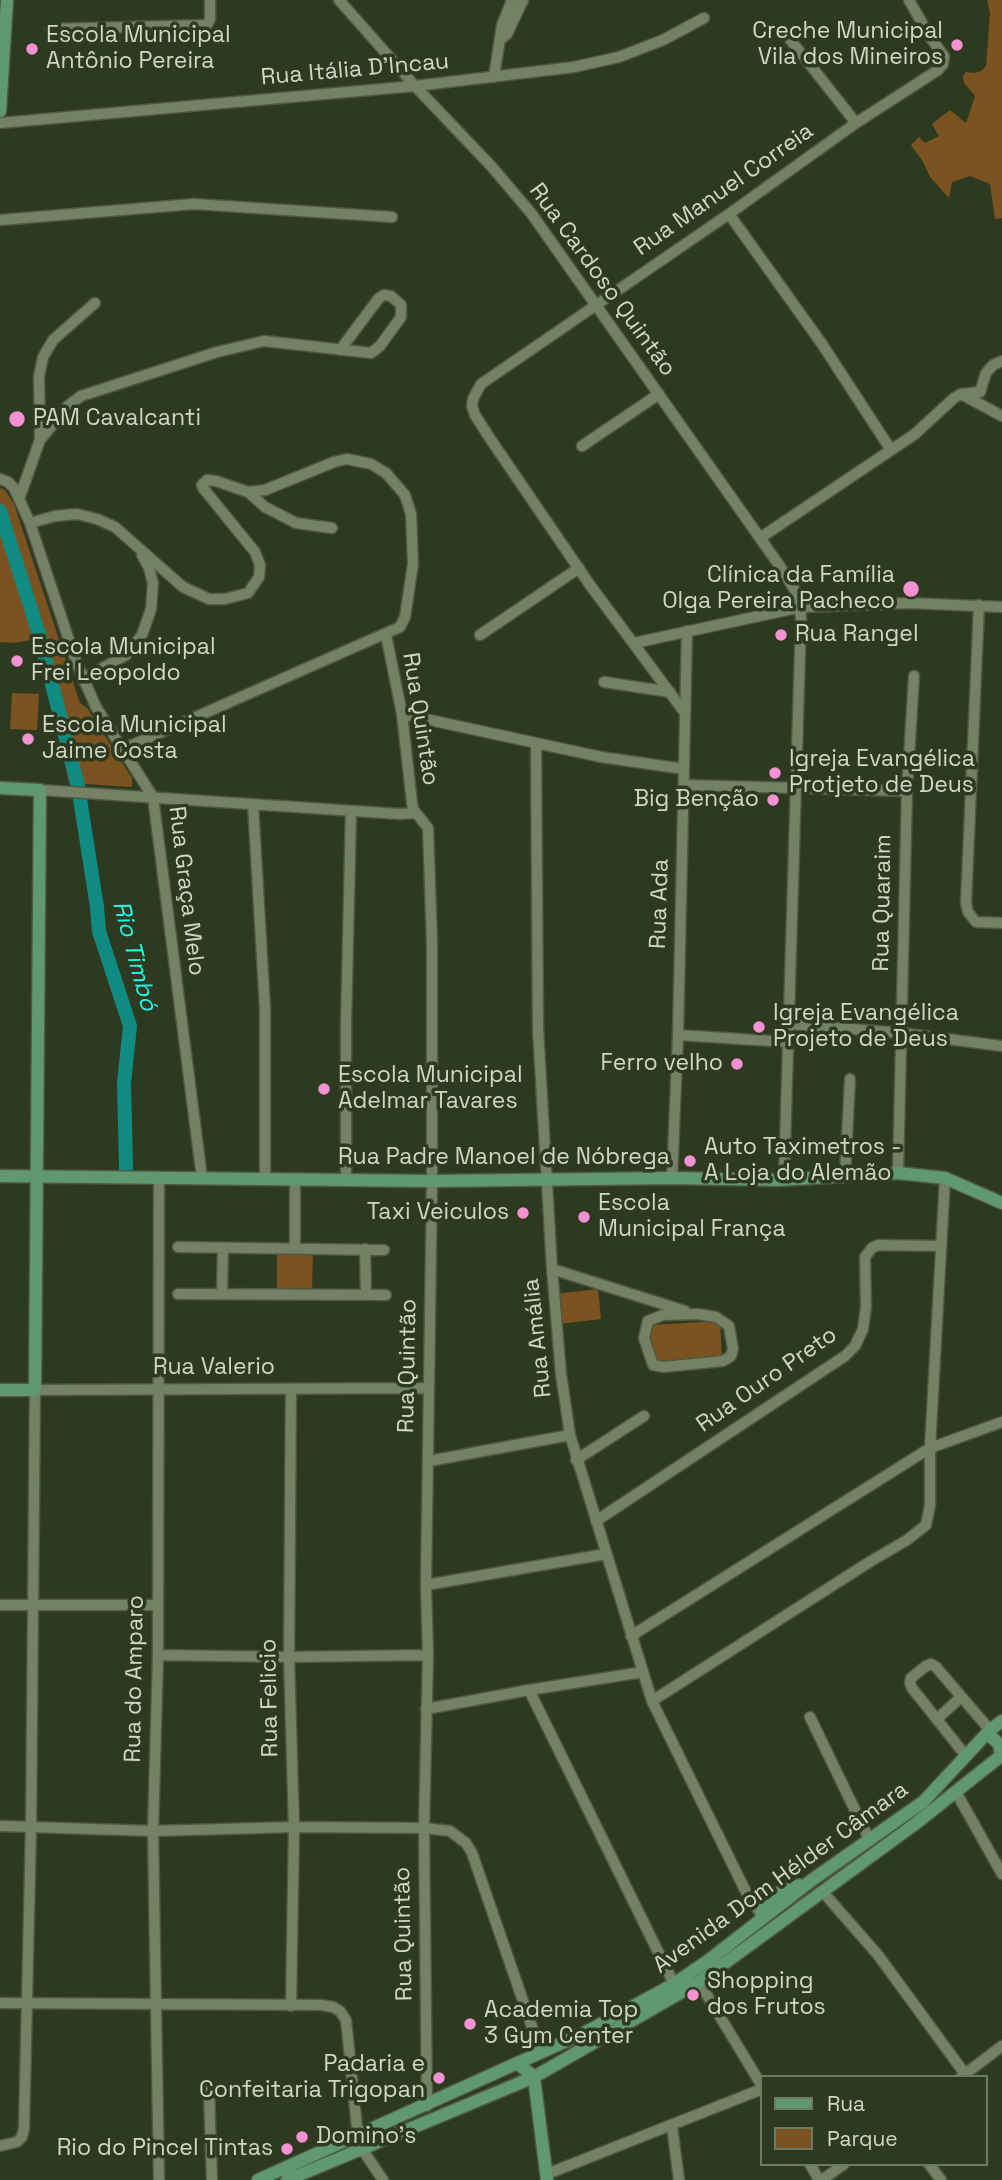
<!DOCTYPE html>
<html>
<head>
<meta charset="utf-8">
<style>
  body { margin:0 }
  #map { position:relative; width:1002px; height:2180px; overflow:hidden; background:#2e3a20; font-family:"Space Grotesk",sans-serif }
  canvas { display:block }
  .legend { position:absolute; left:760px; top:2075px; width:228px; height:91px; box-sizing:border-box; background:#2e3a20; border:2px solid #6e7963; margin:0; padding:9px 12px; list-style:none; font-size:21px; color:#cfd7c7 }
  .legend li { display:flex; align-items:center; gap:14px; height:35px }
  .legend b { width:35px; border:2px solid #6e7963 }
</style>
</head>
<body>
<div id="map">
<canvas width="1002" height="2180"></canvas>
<ul class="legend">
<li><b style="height:9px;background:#609871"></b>Rua</li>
<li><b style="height:19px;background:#7b5321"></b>Parque</li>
</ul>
</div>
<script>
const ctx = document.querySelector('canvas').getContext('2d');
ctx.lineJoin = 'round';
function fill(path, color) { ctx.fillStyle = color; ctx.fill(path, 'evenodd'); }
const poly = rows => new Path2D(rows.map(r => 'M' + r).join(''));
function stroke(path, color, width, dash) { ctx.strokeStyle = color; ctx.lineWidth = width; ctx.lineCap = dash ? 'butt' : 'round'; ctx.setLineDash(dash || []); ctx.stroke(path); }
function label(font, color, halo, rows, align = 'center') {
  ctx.font = font + ' "Space Grotesk",sans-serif'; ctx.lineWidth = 7; ctx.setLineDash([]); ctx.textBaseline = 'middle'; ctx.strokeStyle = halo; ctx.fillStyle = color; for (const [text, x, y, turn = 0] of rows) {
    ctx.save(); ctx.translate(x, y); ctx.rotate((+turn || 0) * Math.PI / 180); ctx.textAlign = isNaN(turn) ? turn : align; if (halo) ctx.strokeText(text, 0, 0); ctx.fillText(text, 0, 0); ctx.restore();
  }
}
fill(poly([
  [987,0,1002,0,1002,218,995,219,990,184,970,176,952,182,949,198,930,177,922,160,911,145,919,137,925,143,939,136,932,124,950,110,966,123,975,96,964,83,963,76,966,72,974,73,981,71,986,66,990,13],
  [0,488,5,490,14,504,80,703,87,708,132,778,132,787,69,783,37,639,13,643,0,642],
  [12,693,39,694,37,730,10,729],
  [277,1252,313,1252,312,1292,277,1292],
  [598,1289,601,1319,559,1324,555,1294],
  [720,1321,722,1359,653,1363,650,1325]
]), '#7b5321');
stroke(poly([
  [0,511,39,634,78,786],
  [80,799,97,907,99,931,130,1026,124,1083,126,1168]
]), '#0f8b82', 14);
const minor = poly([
  [339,0,415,86,492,167,531,213,779,565,798,595,801,618,784,1179],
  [50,29,207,25,210,19,210,0],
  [789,38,856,123],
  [501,39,507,34,523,0],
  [494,77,502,25,512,0],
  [0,123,415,86,574,67,619,57,663,40,704,18],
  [729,214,822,344,891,450],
  [0,220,194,204,392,217],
  [961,394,1002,416],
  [40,440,39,376,43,357,53,340,95,303],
  [582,446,659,394],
  [0,479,8,482,14,488,30,523,77,664,96,707,153,797,202,1178],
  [248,492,265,507,296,523,332,528],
  [19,499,40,440,68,406,81,396,217,352,264,341,371,353,380,346,401,317,401,305,391,296,384,295,379,298,340,350],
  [30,523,55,516,77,514,97,519,115,527,183,587,209,599,225,599,248,593,259,577,260,565,255,552,203,488,202,485,207,480,216,481,248,492,265,490,334,462,347,459,371,464,386,473,405,495,411,514,413,564,405,617,400,627,123,749],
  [760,538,915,434,954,398,961,394,980,392,986,373,993,365,1002,361],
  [979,605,966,903,968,912,976,922,1002,923],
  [386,635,402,714,412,803,413,809,428,828,432,943,432,1181,426,1585,428,1655,424,1828,427,2106],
  [480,635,579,568],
  [634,643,801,607,909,603,1002,607],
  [83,679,126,655,142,635,151,609,153,583,149,568,142,555],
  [604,682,670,692],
  [685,713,590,585,489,437,475,415,472,406,473,399,481,384,729,214,856,123,938,70,943,64,944,56,930,37,909,0],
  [402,714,601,757,684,769],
  [536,743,538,1029,552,1269,561,1374,570,1435,652,1701,747,1894,763,1917],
  [684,785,907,791],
  [40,790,400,814,416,813],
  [253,804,265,1008,265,1178],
  [788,1024,901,1033,1002,1046],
  [678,1035,787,1042],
  [898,1173,907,791,914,676],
  [845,1176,850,1079],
  [159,1178,158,1655,153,1831,159,2180],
  [672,1178,678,1035,687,631],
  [295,1179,295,1249],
  [346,1180,346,1025,351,811],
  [178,1247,384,1250],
  [365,1249,366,1294],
  [552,1269,685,1311],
  [178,1294,386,1295],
  [222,1294,223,1248],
  [698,1314,716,1317,729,1326,733,1349,731,1356,723,1361,663,1367,653,1365,644,1338,648,1321,663,1315,698,1314],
  [576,1460,644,1416],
  [429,1461,570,1435],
  [596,1521,845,1356,855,1346,863,1329,866,1307,865,1257,872,1248,878,1245,940,1246],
  [426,1585,606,1554],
  [0,1605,157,1605],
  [631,1636,930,1448,1002,1422],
  [158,1655,289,1657,428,1655],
  [529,1690,674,1984],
  [652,1701,871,1561,907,1540,926,1525,930,1505,930,1448,945,1178],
  [426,1709,529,1690,643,1672],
  [810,1717,870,1841],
  [937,1719,961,1697],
  [966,1756,912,1688,910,1683,911,1678,926,1666,931,1664,936,1667,990,1730],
  [956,1792,1002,1874],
  [0,1826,153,1831,294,1827,424,1828,450,1831,466,1843,472,1853,541,2053],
  [822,1891,878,1955,965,2074],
  [699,1982,762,2086],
  [0,2003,322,2005,333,2007,340,2011,346,2020,358,2137],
  [291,2006,294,1827,289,1657,291,1389],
  [961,2077,1002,2046],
  [209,2091,212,2180],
  [672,2126,679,2180],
  [0,2146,17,2142,22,2137,24,2128,31,1827,35,1390,429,1388],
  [362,2149,383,2180],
  [810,2164,819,2180],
  [929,2164,941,2180],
  [547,2174,762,2089],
  [822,2180,844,2164]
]);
const major = poly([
  [0,111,7,0],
  [0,788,40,790,35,1390,0,1390],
  [0,1176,432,1181,672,1178,778,1180,898,1173,945,1178,1002,1203],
  [987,1733,999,1744,1001,1755],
  [762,1916,763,1905,771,1896,799,1885],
  [517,2063,534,2077,547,2180],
  [258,2180,584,2033,674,1984,709,1960,812,1880,923,1802,990,1730,1002,1721],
  [287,2180,534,2077,699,1982,915,1824,1002,1755]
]);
stroke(minor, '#4e5841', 13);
stroke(major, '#4e5841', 15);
stroke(minor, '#748164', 10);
stroke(major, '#609871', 12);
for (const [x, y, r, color] of [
  [957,45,7,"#f491d3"],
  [32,49,7,"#f491d3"],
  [17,419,9,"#f491d3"],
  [911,589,9,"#f491d3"],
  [781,635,7,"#f491d3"],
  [17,661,7,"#f491d3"],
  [28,739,7,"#f491d3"],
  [775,773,7,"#f491d3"],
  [773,800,7,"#f491d3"],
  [759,1027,7,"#f491d3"],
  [737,1064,7,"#f491d3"],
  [324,1089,7,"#f491d3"],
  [690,1161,7,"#f491d3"],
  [523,1213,7,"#f491d3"],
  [584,1217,7,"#f491d3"],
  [693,1995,7,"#f491d3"],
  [470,2024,7,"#f491d3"],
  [439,2078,7,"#f491d3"],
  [302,2137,7,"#f491d3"],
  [287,2149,7,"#f491d3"]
]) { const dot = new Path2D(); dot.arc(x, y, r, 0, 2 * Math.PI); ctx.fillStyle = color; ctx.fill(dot); stroke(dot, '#2e3a20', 2.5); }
label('23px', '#cfd7c7', '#2e3a20', [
  ["Creche Municipal",943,32,"right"],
  ["Vila dos Mineiros",943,58,"right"],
  ["Escola Municipal",46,36],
  ["Antônio Pereira",46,62],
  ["PAM Cavalcanti",33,419],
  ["Clínica da Família",895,576,"right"],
  ["Olga Pereira Pacheco",895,602,"right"],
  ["Rua Rangel",795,635],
  ["Escola Municipal",31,648],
  ["Frei Leopoldo",31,674],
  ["Escola Municipal",42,726],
  ["Jaime Costa",42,752],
  ["Igreja Evangélica",789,760],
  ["Protjeto de Deus",789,786],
  ["Big Benção",759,800,"right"],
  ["Igreja Evangélica",773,1014],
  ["Projeto de Deus",773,1040],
  ["Ferro velho",723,1064,"right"],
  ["Escola Municipal",338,1076],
  ["Adelmar Tavares",338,1102],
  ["Auto Taximetros -",704,1148],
  ["A Loja do Alemão",704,1174],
  ["Escola",598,1204],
  ["Municipal França",598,1230],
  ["Taxi Veiculos",509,1213,"right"],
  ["Shopping",707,1982],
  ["dos Frutos",707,2008],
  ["Academia Top",484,2011],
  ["3 Gym Center",484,2037],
  ["Padaria e",425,2065,"right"],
  ["Confeitaria Trigopan",425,2091,"right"],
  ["Domino's",316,2137],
  ["Rio do Pincel Tintas",273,2149,"right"]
], 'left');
label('23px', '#cfd7c7', '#2e3a20', [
  ["Rua Itália D'Incau",355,70,-5],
  ["Rua Manuel Correia",724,190,-35],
  ["Rua Cardoso Quintão",602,280,54],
  ["Rua Quintão",420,719,81],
  ["Rua Graça Melo",186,891,83],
  ["Rua Quaraim",883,903,-89],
  ["Rua Ada",660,904,-88],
  ["Rua Padre Manoel de Nóbrega",504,1158],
  ["Rua Amália",538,1338,-96],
  ["Rua Quintão",408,1366,-89],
  ["Rua Valerio",214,1368],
  ["Rua Ouro Preto",767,1380,-35],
  ["Rua do Amparo",135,1679,-89],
  ["Rua Felicio",270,1698,-91],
  ["Avenida Dom Hélder Câmara",781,1878,-36],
  ["Rua Quintão",404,1934,-91]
]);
label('italic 24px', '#1dfaea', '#2e3a20', [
  ["Rio Timbó",134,956,75]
]);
</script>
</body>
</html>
